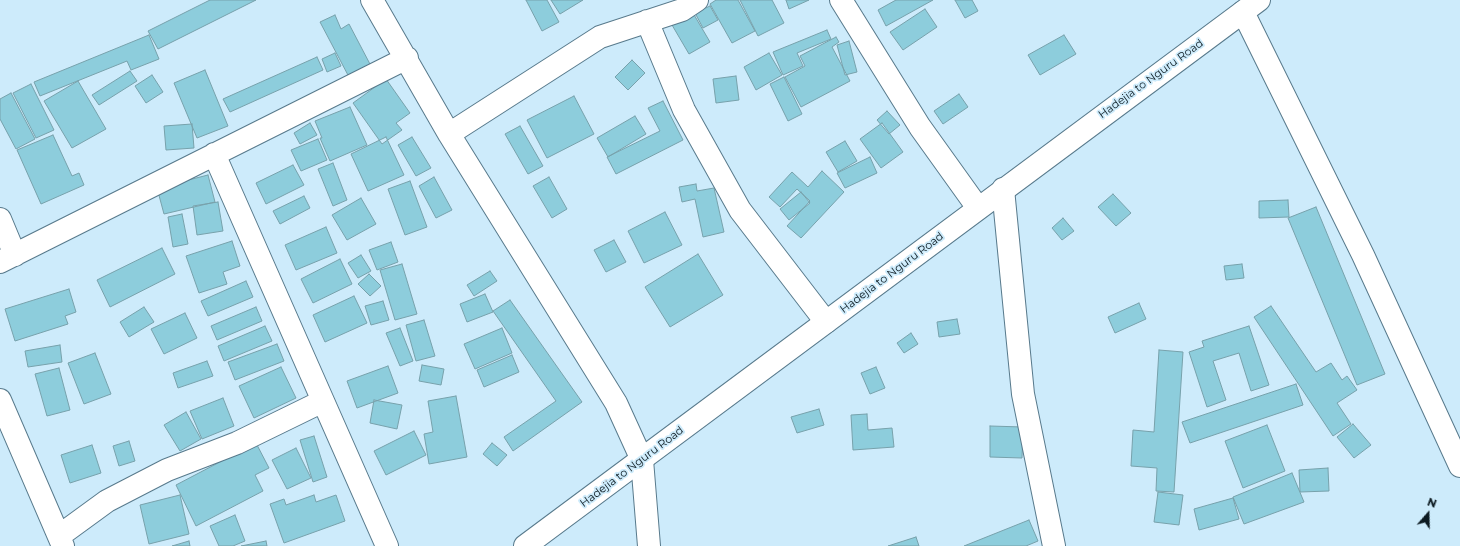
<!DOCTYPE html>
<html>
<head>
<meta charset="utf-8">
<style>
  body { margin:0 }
  #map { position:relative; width:1460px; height:546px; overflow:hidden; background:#cdebfb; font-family:Montserrat,sans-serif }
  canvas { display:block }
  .north { position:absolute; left:1408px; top:494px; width:40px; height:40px; -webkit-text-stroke:3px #cdebfb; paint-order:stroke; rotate:20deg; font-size:11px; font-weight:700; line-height:16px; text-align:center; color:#0c1a21 }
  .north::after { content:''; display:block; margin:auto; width:14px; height:18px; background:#0c1a21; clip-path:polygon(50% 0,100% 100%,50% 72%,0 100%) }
</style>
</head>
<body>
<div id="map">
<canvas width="1460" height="546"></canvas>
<div class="north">N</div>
</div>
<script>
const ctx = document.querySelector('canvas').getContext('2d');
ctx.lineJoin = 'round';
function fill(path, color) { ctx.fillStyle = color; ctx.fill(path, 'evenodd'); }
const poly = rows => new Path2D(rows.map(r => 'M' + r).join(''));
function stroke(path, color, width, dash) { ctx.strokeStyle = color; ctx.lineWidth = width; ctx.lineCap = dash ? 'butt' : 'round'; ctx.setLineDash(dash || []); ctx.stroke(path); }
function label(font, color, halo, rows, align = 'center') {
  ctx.font = font + ' Montserrat,sans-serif'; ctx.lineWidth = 3.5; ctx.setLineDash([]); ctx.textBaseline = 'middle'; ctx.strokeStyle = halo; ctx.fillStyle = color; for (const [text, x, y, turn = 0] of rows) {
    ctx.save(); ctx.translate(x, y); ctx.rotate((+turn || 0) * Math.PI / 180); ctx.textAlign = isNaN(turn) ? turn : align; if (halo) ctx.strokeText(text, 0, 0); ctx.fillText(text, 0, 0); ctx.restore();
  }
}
const building = poly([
  [210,0,256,0,158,49,148,31,210,0],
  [526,0,547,0,559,22,542,31,526,0],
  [551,0,583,0,560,14,551,0],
  [716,0,738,0,755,31,732,43,710,4,716,0],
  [740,0,772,0,784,23,758,36,740,0],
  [786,0,809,0,789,9,786,0],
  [896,0,933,0,886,26,878,10,896,0],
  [955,0,972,0,978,11,965,18,955,0],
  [710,6,718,20,703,28,695,13,710,6],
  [925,9,937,27,903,50,890,32,925,9],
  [693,13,710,42,689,54,672,25,693,13],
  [335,15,341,29,349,24,371,66,349,77,320,22,335,15],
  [827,30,831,39,797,53,803,66,783,75,773,52,827,30],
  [149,35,159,59,131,70,127,61,40,96,34,82,149,35],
  [1064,35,1076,54,1040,75,1028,55,1064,35],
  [836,37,839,42,832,47,850,81,801,107,785,77,805,66,800,56,836,37],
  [849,41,857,72,845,75,837,45,849,41],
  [335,53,341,66,327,72,322,59,335,53],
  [769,53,782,75,756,90,744,67,769,53],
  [317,57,323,70,230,112,223,99,317,57],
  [632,60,645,73,628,90,615,77,632,60],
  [205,70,228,126,197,138,174,83,205,70],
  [130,71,137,81,99,105,92,95,130,71],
  [152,75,163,92,146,103,135,86,152,75],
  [736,76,739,100,716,103,713,79,736,76],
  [784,77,802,114,788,121,770,84,784,77],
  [386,79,410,113,396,123,402,130,382,144,353,103,386,79],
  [78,81,106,129,72,148,44,101,78,81],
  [31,84,54,130,36,138,13,93,31,84],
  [11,93,35,139,16,149,0,119,0,99,11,93],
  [959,94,968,107,943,124,934,111,959,94],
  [574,96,594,134,547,158,527,120,574,96],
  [663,101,683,140,616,174,607,157,660,131,648,108,663,101],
  [350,107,367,145,330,161,320,138,322,138,315,121,350,107],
  [887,111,900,125,889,134,877,120,887,111],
  [635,116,646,134,608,157,597,138,635,116],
  [310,123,317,135,300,144,294,133,310,123],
  [882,123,903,152,881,168,860,139,882,123],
  [192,124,194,148,166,150,164,126,192,124],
  [520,126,543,166,528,174,505,134,520,126],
  [53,135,72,176,79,173,84,185,41,204,17,150,53,135],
  [386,137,404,175,368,191,351,154,386,137],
  [412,137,431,168,416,176,398,145,412,137],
  [318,139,327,160,301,171,291,150,318,139],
  [845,141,857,161,838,172,826,152,845,141],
  [870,157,877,173,845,188,837,173,870,157],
  [333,163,347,200,333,206,318,169,333,163],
  [293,165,304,185,266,204,256,183,293,165],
  [822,171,844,192,801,238,787,226,810,201,797,189,780,207,769,197,792,172,808,187,822,171],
  [208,175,215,202,164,214,157,188,208,175],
  [434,177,452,210,436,218,419,186,434,177],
  [549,177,567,209,552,218,533,186,549,177],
  [410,181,427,227,405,235,388,189,410,181],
  [696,184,697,191,714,188,724,232,703,237,695,199,682,202,679,187,696,184],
  [801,192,810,203,789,220,780,209,801,192],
  [1113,194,1131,213,1116,226,1098,207,1113,194],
  [304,196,310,208,280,224,273,211,304,196],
  [361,198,376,224,347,240,332,215,361,198],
  [1288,200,1289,217,1259,218,1259,201,1288,200],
  [218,202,223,231,197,235,193,206,218,202],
  [1316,207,1385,374,1357,385,1288,218,1316,207],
  [665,212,682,245,644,263,628,231,665,212],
  [182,214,188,244,173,247,168,217,182,214],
  [1063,218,1074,231,1062,240,1052,228,1063,218],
  [326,227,337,253,296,270,285,245,326,227],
  [614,240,626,262,606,272,594,250,614,240],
  [232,241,240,266,223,272,227,284,199,293,186,256,232,241],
  [391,242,398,262,377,270,369,250,391,242],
  [162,248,175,274,110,307,97,280,162,248],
  [698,254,723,295,670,327,645,287,698,254],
  [361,255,371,271,358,278,348,263,361,255],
  [340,259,352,284,313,303,301,279,340,259],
  [402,264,417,314,395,320,380,270,402,264],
  [1242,264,1244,278,1226,280,1224,266,1242,264],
  [490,271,497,281,474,296,467,285,490,271],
  [369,274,381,286,370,296,358,284,369,274],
  [246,281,253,297,208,316,201,301,246,281],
  [69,289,76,312,65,316,68,324,15,341,5,309,69,289],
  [485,294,493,312,467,322,460,304,485,294],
  [354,296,367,323,325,342,313,315,354,296],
  [510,300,582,402,513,451,504,437,556,401,493,311,510,300],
  [383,301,389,320,371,325,365,306,383,301],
  [1139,303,1146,319,1115,333,1108,317,1139,303],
  [1271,306,1316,372,1331,363,1342,380,1347,376,1357,390,1337,403,1351,424,1333,436,1254,317,1271,306],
  [144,307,154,322,129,337,120,322,144,307],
  [256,307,262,321,217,340,211,326,256,307],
  [185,313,197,338,164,354,151,329,185,313],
  [957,319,960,334,939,337,937,322,957,319],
  [424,320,435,356,416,361,406,325,424,320],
  [265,326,272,341,224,361,218,346,265,326],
  [1249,326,1269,385,1251,391,1239,353,1213,361,1226,400,1207,407,1189,352,1204,347,1202,341,1249,326],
  [400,328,413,361,400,366,386,333,400,328],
  [502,328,512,353,475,369,464,344,502,328],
  [911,333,918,344,904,353,897,343,911,333],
  [277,344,284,361,235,380,228,362,277,344],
  [60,345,62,362,28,367,25,351,60,345],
  [1159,350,1183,352,1174,492,1156,491,1157,468,1131,466,1133,430,1154,432,1159,350],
  [95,353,111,394,84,404,68,363,95,353],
  [512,355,519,372,484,387,477,370,512,355],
  [207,361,213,376,178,388,173,373,207,361],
  [422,365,444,369,441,385,419,381,422,365],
  [388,366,398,393,357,408,347,381,388,366],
  [281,367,296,398,254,418,239,386,281,367],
  [876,367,885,388,870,394,861,373,876,367],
  [59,368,70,410,47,416,35,374,59,368],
  [1296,384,1303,405,1190,443,1182,422,1296,384],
  [456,396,467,457,429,464,424,434,433,432,428,401,456,396],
  [223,398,234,426,202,439,190,411,223,398],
  [374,400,402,405,397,429,370,423,374,400],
  [819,409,824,425,797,433,791,417,819,409],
  [186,412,201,439,180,451,164,425,186,412],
  [867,414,868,430,892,428,894,447,853,450,851,415,867,414],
  [1353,424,1371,445,1354,458,1337,437,1353,424],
  [1267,425,1285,471,1243,488,1225,441,1267,425],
  [990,426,1023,427,1022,458,990,457,990,426],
  [414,431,426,455,386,475,374,451,414,431],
  [314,436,327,477,313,482,300,440,314,436],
  [129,441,135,461,119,466,113,446,129,441],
  [256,443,269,468,255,475,263,491,196,526,176,485,256,443],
  [492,443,507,455,497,466,483,454,492,443],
  [92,445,101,473,70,483,61,455,92,445],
  [296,448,311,478,287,489,272,460,296,448],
  [1328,468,1329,491,1300,492,1299,470,1328,468],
  [1292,473,1304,502,1244,524,1233,497,1292,473],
  [1158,492,1183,495,1179,525,1154,522,1158,492],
  [180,495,189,534,149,544,140,505,180,495],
  [314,495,316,502,336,495,345,521,284,543,270,504,284,499,286,505,314,495],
  [1233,498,1239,519,1199,530,1194,509,1233,498],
  [235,515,245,541,233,546,219,546,210,526,235,515],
  [1029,520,1038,541,1026,546,964,546,1029,520],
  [916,537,919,546,888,546,916,537],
  [189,541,190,546,172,546,189,541],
  [266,541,267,546,241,546,266,541]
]);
fill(building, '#8dcddc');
stroke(building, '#77a1ab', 1);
const minor = poly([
  [372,0,449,134,616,403,642,460,649,546],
  [841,0,920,127,978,208],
  [1243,12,1363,255,1460,466],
  [647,21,684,110,740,210,826,322],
  [449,134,600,37,682,10,697,0],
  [214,154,387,546],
  [1003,189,1023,394,1054,546],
  [0,219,15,255],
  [0,262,407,58],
  [0,400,63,546],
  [59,536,107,501,167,470,237,443,323,401]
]);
const major = poly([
  [525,546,1259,0]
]);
stroke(minor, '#587a8c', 24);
stroke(major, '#587a8c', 24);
stroke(minor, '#fff', 22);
stroke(major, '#fff', 22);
label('11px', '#0c1a21', '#cdebfb', [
  ["Hadejia to Nguru Road",1151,79,-36],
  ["Hadejia to Nguru Road",892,273,-37],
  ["Hadejia to Nguru Road",632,467,-37]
]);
</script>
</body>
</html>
